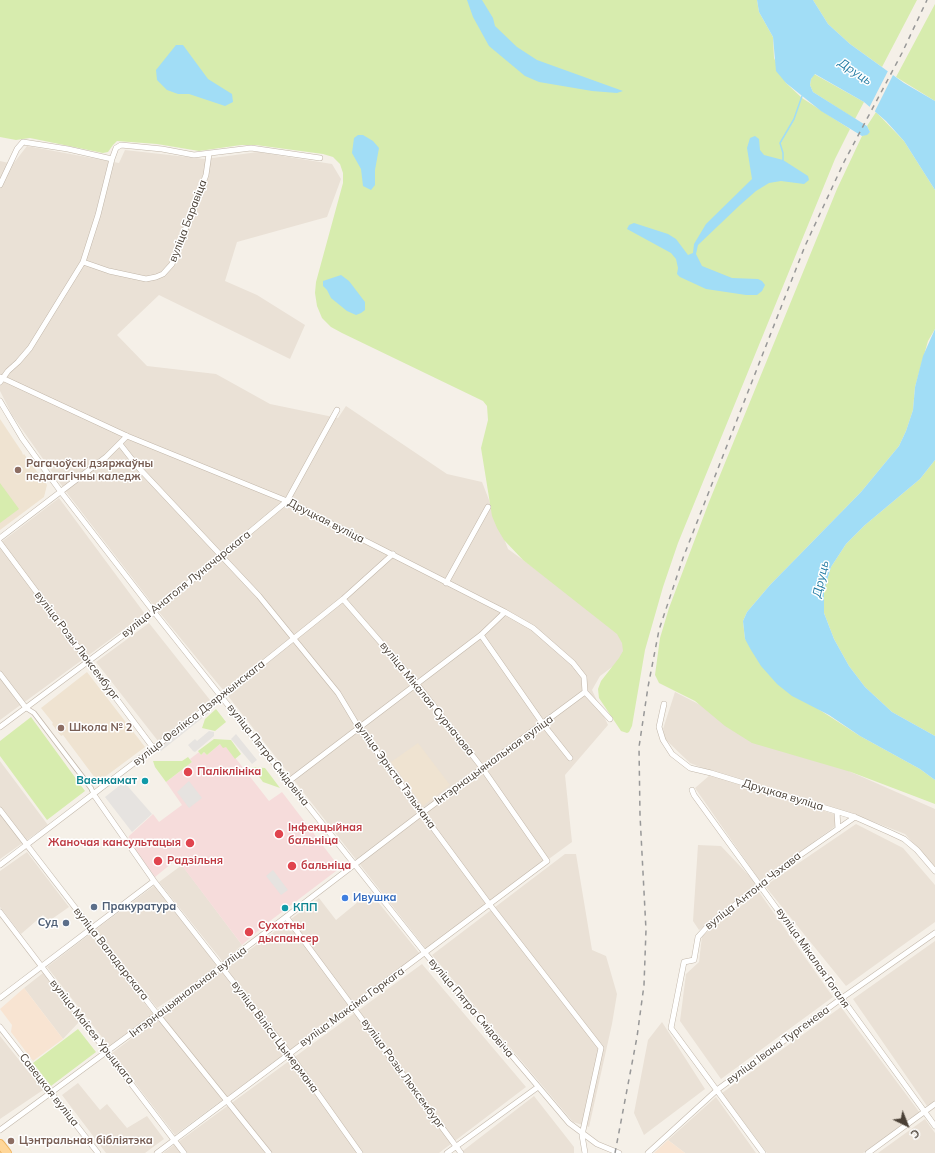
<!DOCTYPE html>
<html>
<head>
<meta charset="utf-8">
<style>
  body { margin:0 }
  #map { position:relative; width:935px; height:1153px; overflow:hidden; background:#f5f0e8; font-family:Mulish,sans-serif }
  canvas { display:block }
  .north { position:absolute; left:887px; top:1105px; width:40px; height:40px; -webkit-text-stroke:3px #fff; paint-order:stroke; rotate:137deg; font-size:11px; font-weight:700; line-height:16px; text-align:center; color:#4a4036 }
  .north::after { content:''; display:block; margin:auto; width:14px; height:18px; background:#4a4036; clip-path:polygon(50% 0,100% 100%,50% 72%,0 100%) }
</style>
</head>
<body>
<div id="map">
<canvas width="935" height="1153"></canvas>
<div class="north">С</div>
</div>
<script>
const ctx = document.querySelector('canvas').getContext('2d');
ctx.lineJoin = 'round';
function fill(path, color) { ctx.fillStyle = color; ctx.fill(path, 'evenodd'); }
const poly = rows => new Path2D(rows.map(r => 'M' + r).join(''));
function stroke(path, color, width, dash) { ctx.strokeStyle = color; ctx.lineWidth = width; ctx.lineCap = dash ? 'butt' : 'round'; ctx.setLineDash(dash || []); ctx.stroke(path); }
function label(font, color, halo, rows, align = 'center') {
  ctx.font = font + ' Mulish,sans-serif'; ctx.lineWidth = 3; ctx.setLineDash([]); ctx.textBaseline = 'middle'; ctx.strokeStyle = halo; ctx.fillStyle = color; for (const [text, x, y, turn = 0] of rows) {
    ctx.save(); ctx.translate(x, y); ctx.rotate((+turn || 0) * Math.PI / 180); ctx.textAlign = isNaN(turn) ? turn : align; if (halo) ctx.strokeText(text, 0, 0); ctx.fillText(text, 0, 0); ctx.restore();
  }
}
fill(poly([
  [27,146,119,163,125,150,205,159,258,152,332,164,341,179,327,217,237,242,225,281,257,295,305,325,290,359,159,295,117,335,147,366,216,374,270,404,338,418,346,406,447,474,482,482,508,549,633,640,627,656,600,676,592,690,608,725,565,775,572,842,426,949,228,696,154,606,67,493,12,415,0,391,0,161,13,164],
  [59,498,145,614,0,720,0,543],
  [149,623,210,700,158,741,96,662],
  [675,692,767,739,826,761,935,809,935,867,905,834,856,815,751,782,715,773,690,763,665,739,663,729],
  [0,761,48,825,0,859],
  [710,775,834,814,837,825,760,881,695,788],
  [856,824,903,848,935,885,935,922,846,986,765,886],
  [698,845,721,846,757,884,699,930,693,921],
  [27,852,69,907,49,921,43,915,21,934,0,907,0,871],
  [565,854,576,854,592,950,606,956,617,994,612,1024,589,1127,573,1122,432,955],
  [182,865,242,945,223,962,159,882],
  [155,885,218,967,157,1008,95,930],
  [370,892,420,954,175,1135,112,1053,319,898,336,920],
  [759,892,833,997,721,1079,680,1021,686,974,699,962,702,936],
  [90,934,153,1014,109,1046,47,967],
  [935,941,935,1101,927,1106,853,999],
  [422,964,526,1087,439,1153,163,1153],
  [43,973,79,1022,63,1039,24,988],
  [841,1007,920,1113,863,1153,767,1153,722,1093],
  [662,1022,705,1089,644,1135,634,1113,648,1040],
  [0,1036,43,1090,0,1119],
  [78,1083,100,1110,107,1104,127,1128,147,1116,164,1139,145,1153,106,1153,62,1095],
  [534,1096,574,1147,574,1153,460,1153],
  [716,1097,756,1153,685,1153,668,1140],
  [925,1119,935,1133,935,1153,878,1153]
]), '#eae1d6');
fill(poly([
  [24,988,63,1039,33,1061,11,1032,12,1025,0,1009],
  [668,1140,685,1153,654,1153]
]), '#f8e4d2');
fill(poly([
  [0,419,22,452,23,455,24,454,47,485,44,497,0,530],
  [87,672,145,747,98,782,63,735,61,736,52,724,53,723,41,708],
  [418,743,450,785,423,806,391,762]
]), '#efe3d1');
fill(poly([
  [220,744,226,746,269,801,282,792,340,868,266,924,242,945,177,859,155,877,128,840,129,836,153,814,159,822,182,805,166,782,192,762,190,759,199,752,201,755,204,752,207,755]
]), '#f6dcdb');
fill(poly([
  [0,0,757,0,759,12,773,37,774,58,786,83,802,98,850,129,835,159,678,543,663,587,645,650,632,726,629,732,627,733,621,731,599,698,598,689,601,681,619,658,623,651,622,643,617,634,523,560,504,540,497,528,492,516,481,448,488,420,487,406,483,401,342,333,331,327,322,318,317,306,315,293,316,282,343,183,343,173,340,164,333,157,323,154,256,145,241,145,199,151,157,144,117,141,113,145,108,152,103,153,30,138,16,140,0,137],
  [813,0,917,0,882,67,850,44,828,24],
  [935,4,935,101,896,77],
  [814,74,864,102,855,119,813,92,810,85,811,79],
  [876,112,904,141,935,190,935,329,928,341,915,387,913,410,906,431,899,446,861,492,770,585,747,612,743,621,745,639,812,705,860,736,920,769,935,780,935,804,851,772,752,743,725,726,695,701,659,683,655,675,660,638,669,608,709,502,837,189,862,136,870,132,867,126],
  [935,460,935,736,892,712,865,687,849,666,834,639,824,613,824,591,831,567,846,544,865,525,920,479],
  [0,483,19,509,0,523],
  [216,709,226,722,215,731,202,728,205,719],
  [31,717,85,791,47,820,0,756,0,741],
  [214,739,231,740,241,754,235,759,226,747,223,748,220,744,207,755,204,752,201,755,198,751],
  [188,757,192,762,166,782,155,767,153,761,182,761],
  [252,767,265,768,280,788,263,782],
  [78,1029,96,1052,51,1086,33,1063]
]), '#d7ecae');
fill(poly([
  [209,708,210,712,161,751,157,749],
  [209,731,214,732,214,736,195,752,193,751,188,745,195,739,197,741],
  [236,734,257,760,252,764,231,739],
  [189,781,202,798,189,808,177,792],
  [124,782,152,814,132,832,105,797],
  [273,870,288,890,281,895,266,876]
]), '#e6e3e0');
fill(poly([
  [467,0,482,0,493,18,495,26,517,47,537,60,623,91,617,93,592,91,539,82,525,76,489,46,473,17],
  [757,0,813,0,828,24,850,44,904,83,935,101,935,190,904,141,886,121,864,102,815,74,811,79,810,85,813,92,867,126,870,132,867,135,862,136,821,111,786,83,776,71,773,37,759,12],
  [176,45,183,45,208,79,232,94,233,102,225,106,189,94,178,94,167,90,157,80,156,70],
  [358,135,363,135,373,141,379,148,375,170,375,185,371,190,363,186,361,169,352,153,354,138],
  [755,136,759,139,760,150,764,155,783,160,808,176,809,180,804,184,781,181,769,183,756,191,740,205,698,245,696,254,702,266,732,278,758,279,762,281,765,285,762,291,757,295,746,295,706,289,680,277,677,274,678,268,676,259,671,253,627,229,629,225,634,223,668,234,676,239,688,255,693,253,694,244,706,224,752,179,747,148,750,138],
  [341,275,349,281,365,302,365,310,361,313,356,315,347,311,331,298,327,290,323,286,323,281],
  [935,329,935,460,920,479,865,525,846,544,831,567,824,591,824,613,834,639,849,666,865,687,892,712,935,736,935,780,920,769,860,736,829,715,792,696,777,684,761,666,751,650,745,639,743,621,747,612,770,585,861,492,899,446,906,431,913,410,915,387,923,356]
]), '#a1ddf6');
fill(poly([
  [889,69,894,73,874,113,869,108]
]), '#f5f0e8');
stroke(poly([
  [783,160,783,153,780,143,794,119,802,96]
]), '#a1ddf6', 1.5);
const pedestrian = poly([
  [26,708,34,713,91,788,94,795]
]);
const minor = poly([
  [0,185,17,149,23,142,68,149,112,159,116,148,121,145,162,149,194,155,251,148,320,158],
  [83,262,109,271,146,279,156,277,163,274,172,264,206,175,209,154],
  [0,377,127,436,287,501,505,612,533,628,573,663,584,677,585,692,610,719],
  [0,382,8,371,18,362,30,348,83,262,98,215,112,159],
  [0,401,22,438,61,492,154,612,425,953,569,1123,597,1144,619,1153],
  [120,444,138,467,259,596,338,693,359,728,490,905,601,1048,582,1135,585,1153],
  [0,538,106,457,127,436],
  [0,543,154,749],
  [446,583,488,507],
  [481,635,543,724,570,758],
  [0,674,26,708],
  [664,704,659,727,663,740,672,754,690,768,711,773,855,817,889,832,904,839,917,850,935,871],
  [0,727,149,616,287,501,337,410],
  [289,781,481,635,505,612],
  [692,790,694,795,935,1126],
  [94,795,154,881,289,1053,360,1153],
  [0,810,157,1014,269,1153],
  [837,812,838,829],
  [0,865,222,696,343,599,393,554],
  [0,912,184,1153],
  [287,918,461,1153],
  [0,998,154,881],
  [0,1027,98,1153],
  [0,1130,185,994,422,813,585,692],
  [157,1153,547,861,483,769,416,683,343,599],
  [447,1153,538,1087],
  [648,1153,717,1090,842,998,935,933],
  [763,1153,671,1028,684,962,694,960,698,937,708,926,783,867,855,817],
  [868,1153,935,1104]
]);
const primary = poly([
  [0,1144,7,1153]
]);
stroke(pedestrian, '#c2b7aa', 5.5);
stroke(minor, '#c2b7aa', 6);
stroke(primary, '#edb25f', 10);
stroke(pedestrian, '#fff', 4);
stroke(minor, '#fff', 5);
stroke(primary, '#ffd698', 8);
stroke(poly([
  [615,1153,637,1037,644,985,646,930,640,815,639,747,648,687,659,630,683,558,805,246,844,162,902,53,927,0]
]), '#989898', 1.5, [5, 5]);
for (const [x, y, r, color] of [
  [18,470,4,"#8d6e63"],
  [61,728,4,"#8d6e63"],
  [188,772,5,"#e0444e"],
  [145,781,4,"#0f9aa8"],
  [279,834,5,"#e0444e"],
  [190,843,5,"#e0444e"],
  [158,861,5,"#e0444e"],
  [292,866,5,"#e0444e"],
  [345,898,4,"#3f7fe0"],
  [94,907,4,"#5c6f8a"],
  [285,908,4,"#0f9aa8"],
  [66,923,4,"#5c6f8a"],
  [249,932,5,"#e0444e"],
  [11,1141,4,"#8d6e63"]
]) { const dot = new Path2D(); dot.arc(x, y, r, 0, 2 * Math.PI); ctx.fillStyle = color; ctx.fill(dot); stroke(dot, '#fff', 1.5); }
label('11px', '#4a4036', '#fff', [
  ["вуліца Баравіца",188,221,-69],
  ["Друцкая вуліца",326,521,27],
  ["вуліца Анатоля Луначарскага",186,584,-39],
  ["вуліца Розы Люксембург",77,646,53],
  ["вуліца Мікалая Сурначова",427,699,51],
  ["вуліца Фелікса Дзяржынскага",199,713,-38],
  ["вуліца Пятра Смідовіча",268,755,52],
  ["Інтэрнацыянальная вуліца",494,760,-36],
  ["вуліца Эрнста Тэльмана",395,775,54],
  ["Друцкая вуліца",783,795,17],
  ["вуліца Антона Чэхава",753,891,-38],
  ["вуліца Валадарскага",111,954,52],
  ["вуліца Мікалая Гогаля",813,958,55],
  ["Інтэрнацыянальная вуліца",188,992,-37],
  ["вуліца Максіма Горкага",352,1007,-36],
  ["вуліца Пятра Смідовіча",471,1008,50],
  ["вуліца Маісея Урыцкага",92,1032,52],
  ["вуліца Віліса Цымермана",275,1037,53],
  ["вуліца Івана Тургенева",778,1045,-36],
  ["вуліца Розы Люксембург",403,1074,54],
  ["Савецкая вуліца",49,1090,52]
]);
label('bold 11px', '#785e54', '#fff', [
  ["Рагачоўскі дзяржаўны",26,464],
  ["педагагічны каледж",26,477],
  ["Школа № 2",69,728],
  ["Цэнтральная бібліятэка",19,1141]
], 'left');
label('bold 11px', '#be3a42', '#fff', [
  ["Паліклініка",197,772],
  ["Інфекцыйная",288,828],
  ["бальніца",288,841],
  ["Жаночая кансультацыя",181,843,"right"],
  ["Радзільня",167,861],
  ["бальніца",301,866],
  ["Сухотны",258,926],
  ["дыспансер",258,939]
], 'left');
label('bold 11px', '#0d838f', '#fff', [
  ["Ваенкамат",137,781],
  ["КПП",293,908,"left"]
], 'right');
label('bold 11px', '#366cbe', '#fff', [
  ["Ивушка",353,898]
], 'left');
label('bold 11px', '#4e5e75', '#fff', [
  ["Пракуратура",102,907],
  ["Суд",58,923,"right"]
], 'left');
label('italic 12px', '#237ca4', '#fff', [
  ["Друць",855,72,34],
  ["Друць",821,579,-77]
]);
</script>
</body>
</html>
